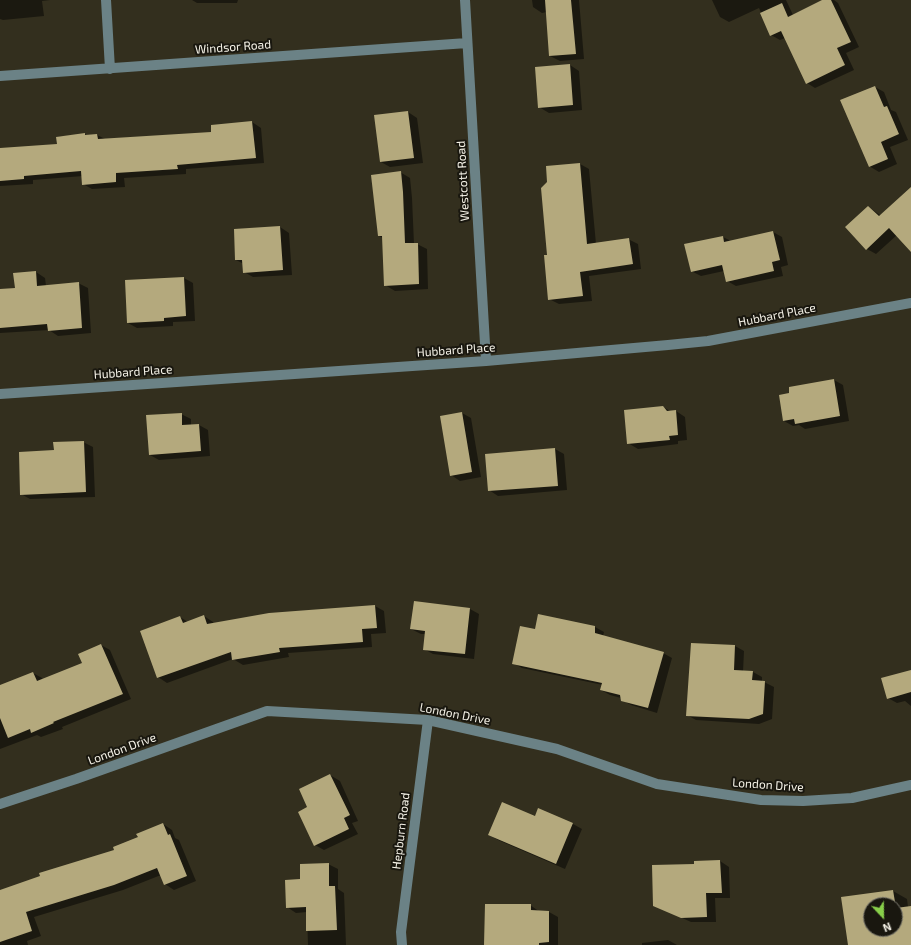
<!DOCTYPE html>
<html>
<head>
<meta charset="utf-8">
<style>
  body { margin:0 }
  #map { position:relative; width:911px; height:945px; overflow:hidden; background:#332f1e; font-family:"Exo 2",sans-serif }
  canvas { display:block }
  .north { position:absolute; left:863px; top:897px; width:40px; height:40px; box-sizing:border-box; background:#19170f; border:1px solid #716f66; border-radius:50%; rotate:158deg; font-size:11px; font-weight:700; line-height:16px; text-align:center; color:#f6f3e8 }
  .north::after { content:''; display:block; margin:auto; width:14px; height:18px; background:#88cf4a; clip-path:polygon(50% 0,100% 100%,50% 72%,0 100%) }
</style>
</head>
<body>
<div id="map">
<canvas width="911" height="945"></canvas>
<div class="north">N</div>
</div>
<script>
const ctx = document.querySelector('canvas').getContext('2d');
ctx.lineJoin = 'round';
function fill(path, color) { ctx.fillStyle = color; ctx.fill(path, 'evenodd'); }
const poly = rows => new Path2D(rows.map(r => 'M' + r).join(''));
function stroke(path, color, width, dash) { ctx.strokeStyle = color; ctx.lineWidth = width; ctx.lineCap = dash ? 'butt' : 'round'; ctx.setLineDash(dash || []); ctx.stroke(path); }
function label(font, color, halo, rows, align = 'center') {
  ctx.font = font + ' "Exo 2",sans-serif'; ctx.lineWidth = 4; ctx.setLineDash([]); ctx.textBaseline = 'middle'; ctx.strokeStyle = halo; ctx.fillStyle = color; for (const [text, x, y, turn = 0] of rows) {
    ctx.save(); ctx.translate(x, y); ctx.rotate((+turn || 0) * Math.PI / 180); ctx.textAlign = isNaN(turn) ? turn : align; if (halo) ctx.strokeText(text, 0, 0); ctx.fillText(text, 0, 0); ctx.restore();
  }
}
fill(poly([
  [0,0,50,0,42,1,44,16,3,20,0,19],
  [192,0,238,0,237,3,197,3],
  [532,0,579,0,584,59,560,61,550,56,547,12,542,13,533,7],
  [712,0,786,0,793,15,824,0,834,0,838,3,859,47,846,53,854,70,815,88,807,83,785,38,780,40,771,35,759,8,729,22,720,17],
  [570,65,579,71,582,110,549,113,539,107],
  [875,87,884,92,891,110,896,112,908,140,890,147,897,164,879,172,869,166],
  [408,112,417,118,423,163,390,167,381,162],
  [252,122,261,128,264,163,186,169,186,174,124,178,125,187,92,189,83,184,83,176,33,180,33,184,0,186,0,149,58,145,57,137,85,134,87,136,97,135,105,139,212,133],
  [580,164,589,169,596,244,628,239,638,244,641,269,589,276,592,301,559,304,549,299,548,256],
  [400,172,410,178,412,198,414,244,417,244,427,249,428,289,395,291,385,285,383,238,379,236],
  [911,188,911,246,897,235,876,254,867,249,869,207,881,216],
  [280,227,289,233,292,275,253,277,244,272,244,264,236,260],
  [773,232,782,237,788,265,781,267,783,276,736,286,727,281,724,271,701,276,691,271,723,237,731,241],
  [36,272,45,278,46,286,78,283,88,288,91,333,58,336,49,330,0,333,0,290,16,288],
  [184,278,193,283,195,321,173,322,173,326,137,328,128,323],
  [834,380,843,385,849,421,805,429,799,425,793,426,784,421,790,394],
  [663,407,672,412,676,411,685,417,687,440,678,441,678,444,638,449,628,443],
  [462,413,471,418,481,477,460,481,451,475],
  [181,414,191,419,191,425,199,425,208,430,210,456,159,460,150,455],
  [83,442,93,447,95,497,30,499,21,494],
  [555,449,564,454,567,490,498,496,489,490],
  [375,606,384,611,386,633,371,634,372,647,288,653,289,657,243,665,233,659,167,683,158,677,180,617,188,622,204,616,213,622,214,624],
  [470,609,479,614,474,659,433,654,424,649,426,634,421,634,411,629],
  [539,615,595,627,604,632,603,636,663,653,672,658,657,713,631,705,622,700,621,698,610,695,601,690,603,685,522,668,513,663,535,630],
  [692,644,735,646,744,651,743,672,753,672,762,677,762,681,774,687,772,719,759,724,696,720,687,715],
  [101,645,110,650,131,699,62,727,63,729,41,737,37,735,0,749,0,686,33,673,42,678,43,680,83,664],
  [911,671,911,706,905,701,897,703,888,698],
  [330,775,340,781,358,821,352,823,358,834,324,850,315,845],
  [539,810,573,824,582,829,565,869,498,840,489,835,535,817],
  [163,824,172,830,175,838,179,840,196,881,174,890,165,884,161,875,123,890,34,917,41,936,27,941,28,945,0,945,0,891,116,851],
  [720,861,729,867,730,898,715,898,716,922,691,922,654,905,695,865],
  [328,864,338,869,338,889,344,893,346,945,308,945,307,912,296,913,287,907,302,880],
  [893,891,907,899,908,907,911,907,911,945,849,945,842,898],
  [871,905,895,905,895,929,871,929],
  [530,905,540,912,549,912,558,917,558,945,485,945],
  [668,940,677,945,642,945,642,943]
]), '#0007');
fill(poly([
  [545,0,571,0,576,54,549,56],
  [822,0,831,0,851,42,837,48,845,65,806,84,781,31,770,36,760,13,782,3,788,17],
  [570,64,573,105,538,108,535,67],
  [875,86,884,107,887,106,899,134,881,142,888,159,869,167,840,100],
  [408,111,414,158,380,162,374,115],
  [252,121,256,158,177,165,178,169,116,173,116,182,82,185,81,171,24,176,24,179,0,181,0,148,57,144,56,137,85,133,85,135,97,134,98,139,211,132,211,125],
  [580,163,587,244,629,238,633,264,580,272,583,296,548,300,544,255,547,255,541,188,547,182,546,166],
  [401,171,403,192,405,243,418,243,419,284,384,286,382,236,378,236,371,175],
  [911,187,911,252,889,228,866,250,845,227,868,206,879,216],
  [280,226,283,270,243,273,242,260,235,260,234,229],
  [773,231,780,260,772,262,774,271,726,282,722,265,691,272,684,244,723,236,724,242],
  [36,271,37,286,79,282,82,328,48,331,47,324,0,328,0,289,15,288,13,273],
  [184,277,186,316,164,318,164,321,127,323,125,280],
  [834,379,840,416,795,424,794,419,783,421,779,395,789,393,789,387],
  [663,406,667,411,676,410,678,435,669,436,670,440,627,444,624,410],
  [462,412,472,472,450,476,440,416],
  [182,413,182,425,199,424,201,451,149,455,146,415],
  [84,441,86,492,20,495,19,452,54,450,53,442],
  [555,448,558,486,488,491,485,454],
  [414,601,470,608,465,654,423,650,425,631,410,629],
  [375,605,377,628,362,629,363,642,279,648,280,652,232,660,231,652,157,678,140,631,180,616,183,623,204,615,207,624,269,613],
  [538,614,595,626,595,633,664,652,648,708,621,701,620,695,600,690,602,683,512,664,520,626,535,629],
  [691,643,735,645,734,670,753,671,752,680,765,681,763,714,749,719,686,716],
  [101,644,123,694,53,722,54,723,31,733,30,729,8,738,0,718,0,685,33,672,37,681,82,663,78,654],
  [911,670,911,692,887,699,881,678],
  [330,774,350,815,344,818,349,829,314,846,298,812,307,807,299,789],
  [502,802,535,816,538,808,573,823,556,864,488,835],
  [163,823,168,835,170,834,187,876,164,885,157,868,114,885,26,912,32,931,0,942,0,890,40,876,39,873,114,850,113,847,138,837,136,834],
  [720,860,722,893,706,893,707,917,681,918,653,906,652,865,694,864,694,861],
  [329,863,329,886,335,886,337,930,306,931,306,907,286,908,285,880,300,879,300,864],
  [893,890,896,908,911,906,911,945,848,945,841,897],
  [871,905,895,905,895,929,871,929],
  [485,904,531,904,531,910,549,911,549,942,539,943,539,945,484,945]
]), '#b4a97d');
stroke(poly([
  [106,0,110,69],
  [465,0,486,361],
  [0,76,467,43],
  [0,394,486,361,668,345,708,341,911,303],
  [0,804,76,779,267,711,428,720,557,749,657,784,761,800,803,801,852,798,911,785],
  [402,945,401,932,428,720]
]), '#6b8286', 10);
label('12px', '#f6f3e8', '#19170f', [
  ["Windsor Road",233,47,-4],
  ["Westcott Road",463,181,-93],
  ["Hubbard Place",777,315,-11],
  ["Hubbard Place",456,350,-4],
  ["Hubbard Place",133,372,-4],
  ["London Drive",455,714,11],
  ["London Drive",122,749,-20],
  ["London Drive",768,785,4],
  ["Hepburn Road",401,831,-83]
]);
</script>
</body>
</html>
